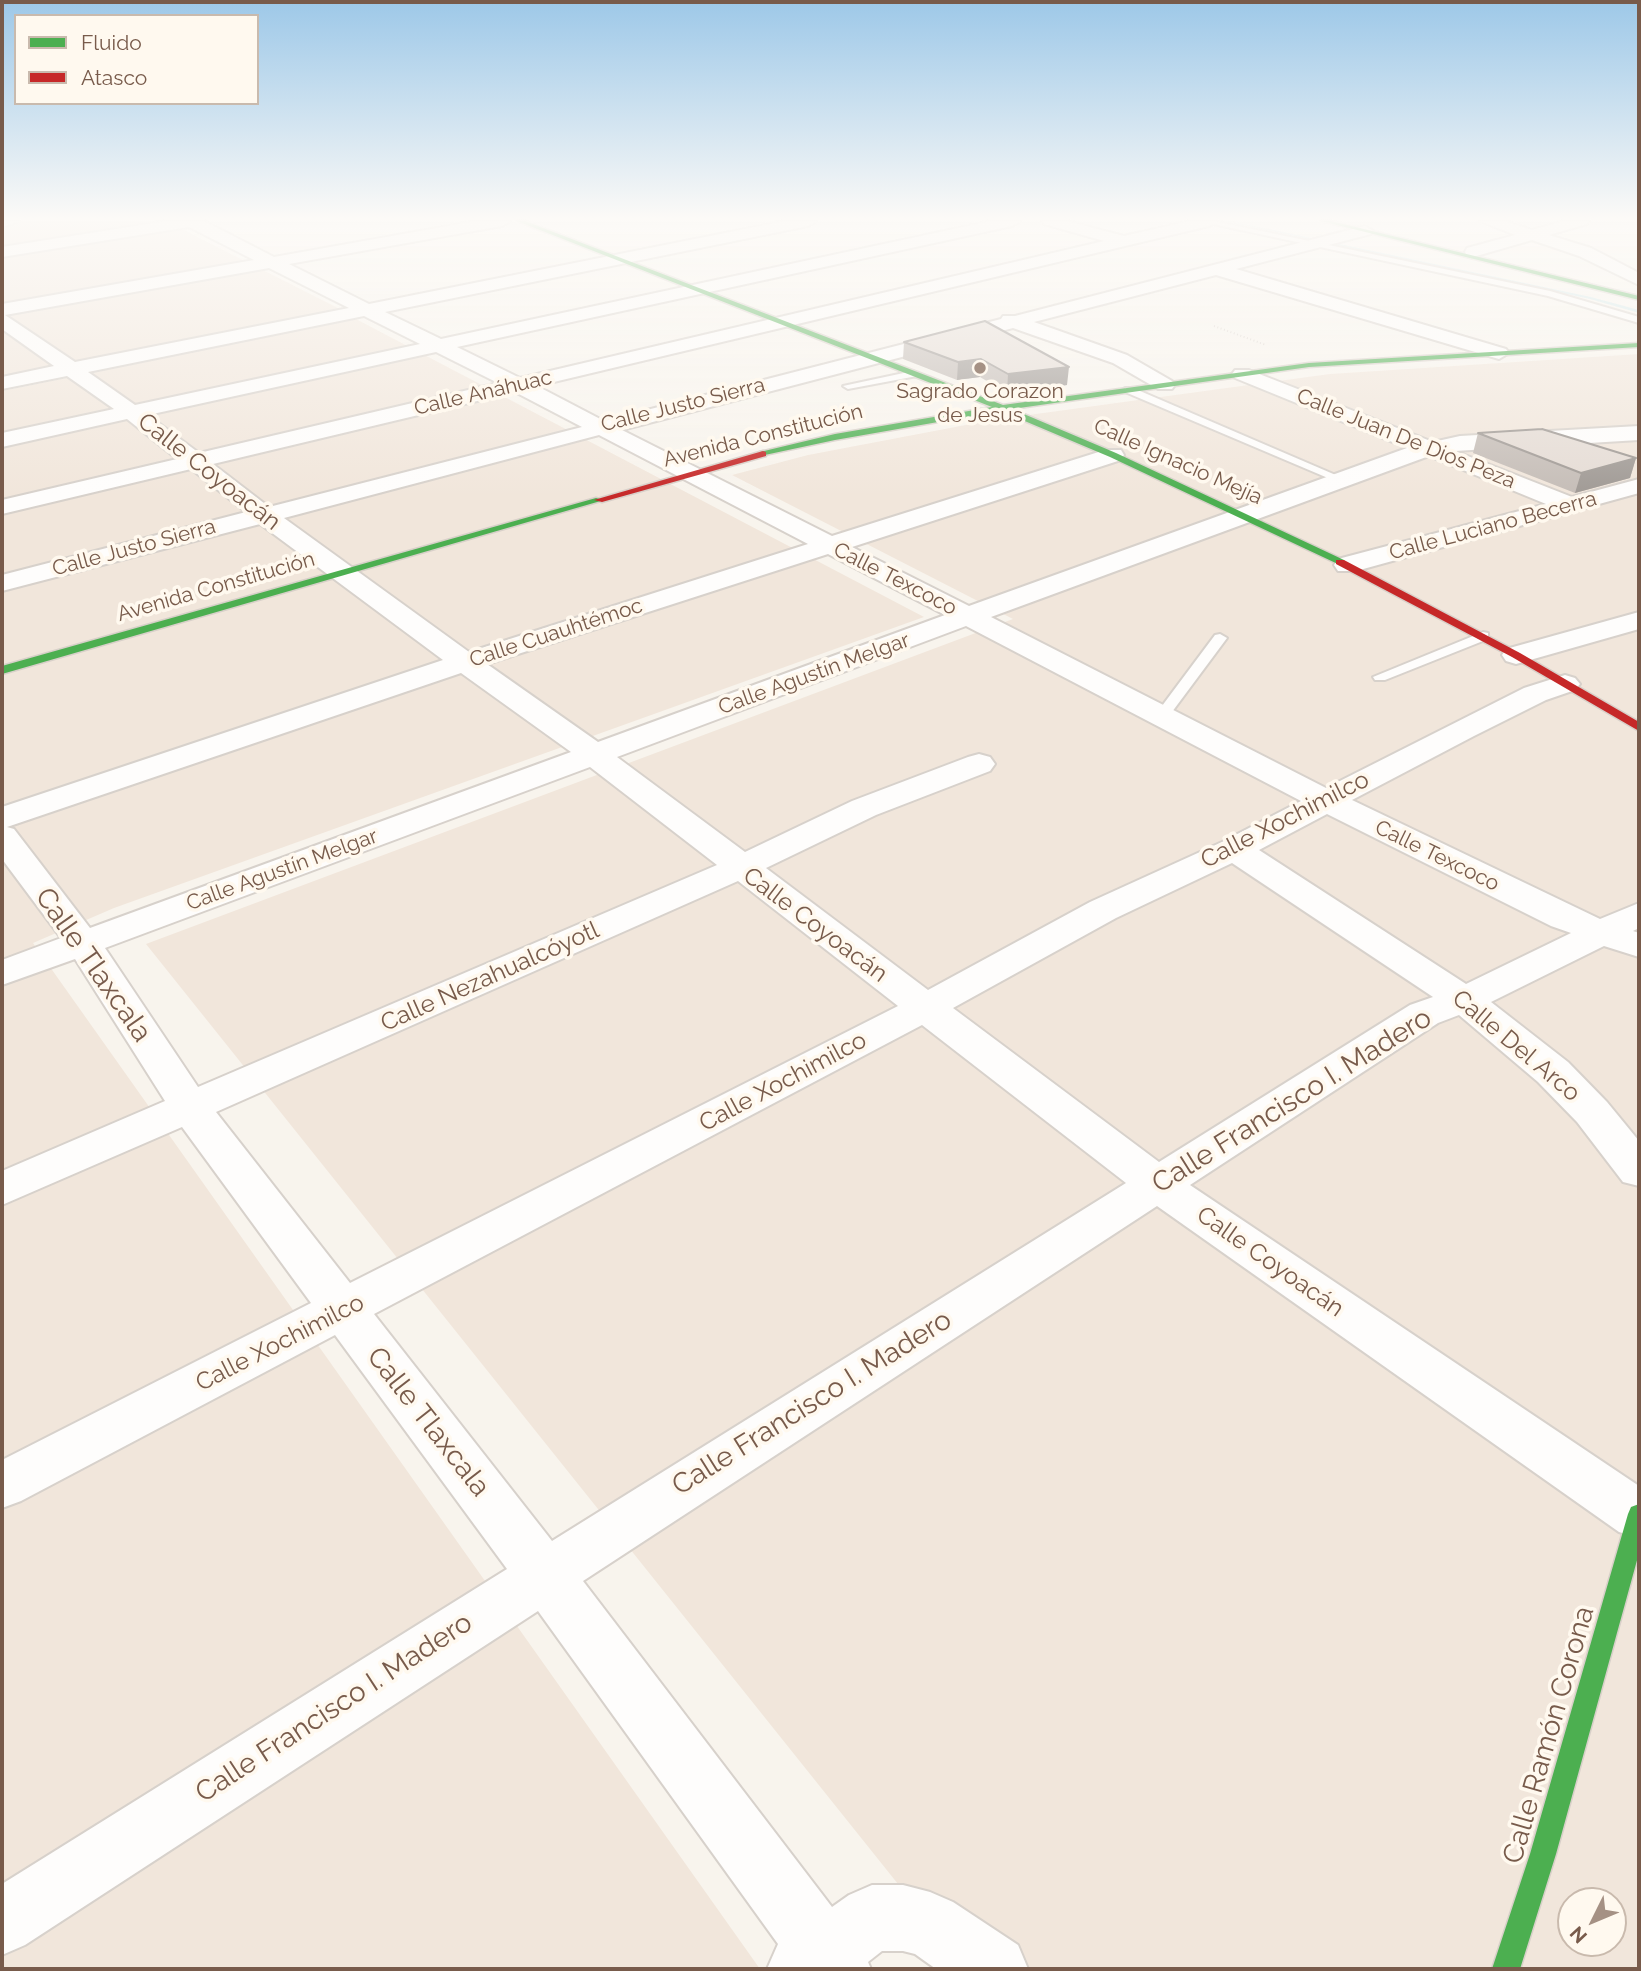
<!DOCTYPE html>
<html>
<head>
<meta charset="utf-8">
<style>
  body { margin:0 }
  #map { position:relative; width:1641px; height:1971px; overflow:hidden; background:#f8f4ed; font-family:Raleway,sans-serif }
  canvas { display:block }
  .frame { position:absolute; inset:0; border:4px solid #785b4b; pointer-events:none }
  .legend { position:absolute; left:14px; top:14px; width:245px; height:91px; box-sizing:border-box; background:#fff9ef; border:2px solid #c9baad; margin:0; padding:9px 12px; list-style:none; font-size:21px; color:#785b4b }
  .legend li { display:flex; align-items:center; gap:14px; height:35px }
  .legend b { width:35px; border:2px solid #c9baad }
  .north { position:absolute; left:1557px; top:1887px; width:70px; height:70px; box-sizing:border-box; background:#fff9ef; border:2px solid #c9baad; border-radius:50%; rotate:227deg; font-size:19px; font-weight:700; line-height:28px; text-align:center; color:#785b4b }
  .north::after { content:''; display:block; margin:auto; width:24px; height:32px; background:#a59184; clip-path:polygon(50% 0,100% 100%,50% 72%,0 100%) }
</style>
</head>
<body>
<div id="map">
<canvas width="1641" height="1971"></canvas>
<div class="frame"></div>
<ul class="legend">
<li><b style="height:9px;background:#4caf50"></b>Fluido</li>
<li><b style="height:9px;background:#c62828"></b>Atasco</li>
</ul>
<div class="north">N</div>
</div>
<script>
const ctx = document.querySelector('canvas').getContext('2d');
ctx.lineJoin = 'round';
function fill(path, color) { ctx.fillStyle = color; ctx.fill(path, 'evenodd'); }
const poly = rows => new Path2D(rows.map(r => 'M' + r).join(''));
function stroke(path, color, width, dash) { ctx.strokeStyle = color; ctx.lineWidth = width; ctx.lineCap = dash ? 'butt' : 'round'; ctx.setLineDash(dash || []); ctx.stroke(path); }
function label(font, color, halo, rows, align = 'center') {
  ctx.font = font + ' Raleway,sans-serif'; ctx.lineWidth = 7; ctx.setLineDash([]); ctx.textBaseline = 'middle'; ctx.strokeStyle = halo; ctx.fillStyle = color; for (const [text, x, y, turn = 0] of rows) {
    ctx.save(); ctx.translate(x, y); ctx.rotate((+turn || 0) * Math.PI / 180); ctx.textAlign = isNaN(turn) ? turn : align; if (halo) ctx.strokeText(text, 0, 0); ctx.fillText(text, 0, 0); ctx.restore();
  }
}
fill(poly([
  [2,221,166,221,340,309,2,376],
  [356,319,924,617,114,908,33,943,760,1969,2,1969,2,391],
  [1639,354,1639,1969,966,1969,146,944,1013,619,732,475,808,455,992,420,1175,395,1330,374],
  [1571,1901,1613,1901,1613,1943,1571,1943]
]), '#f1e6db');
fill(poly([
  [1224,221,1231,221,1591,297,1639,310,1639,313,1590,299,1224,221]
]), '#cee7e9');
const lane = poly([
  [1199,221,1213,221,1550,291,1639,317,1639,323,1548,296,1199,221],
  [913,371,918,374,917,376,848,389,843,386,913,371],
  [1125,388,1133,388,1345,479,1335,481,1125,392,1125,388],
  [1483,632,1488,633,1488,639,1385,680,1375,680,1373,677,1483,632],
  [1220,634,1227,638,1166,720,1156,720,1156,714,1215,635,1220,634]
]);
const street = poly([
  [2,221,19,221,2,227,2,221],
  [167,221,204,221,274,257,476,221,510,221,502,226,289,264,369,304,785,221,816,221,808,226,385,312,441,339,991,221,1020,221,1012,226,457,347,520,378,1104,241,1044,224,1042,221,1067,221,1124,236,1190,221,1217,221,1209,226,537,386,604,421,1001,319,1003,316,1015,316,1365,226,1373,231,1371,234,1236,269,1506,349,1509,353,1499,359,1492,357,1216,275,1034,322,1127,355,1172,381,1175,385,1172,389,1158,389,1113,363,1013,328,622,430,832,536,1105,450,1121,450,1124,455,1121,460,852,547,969,606,1407,448,1235,378,1232,374,1235,370,1249,370,1433,442,1460,436,1639,426,1639,440,1455,451,1572,497,1639,479,1639,493,1356,571,1338,571,1334,565,1338,559,1546,504,1429,456,991,617,1326,788,1524,688,1565,675,1575,678,1580,684,1575,690,1546,700,1474,736,1352,800,1600,919,1639,903,1639,928,1633,931,1639,933,1639,957,1604,946,1491,1002,1568,1062,1607,1102,1639,1141,1639,1186,1623,1182,1577,1122,1538,1082,1459,1015,1438,1023,1190,1185,1639,1486,1639,1538,1619,1532,1157,1206,583,1581,832,1907,849,1895,872,1885,903,1885,930,1892,953,1902,1018,1945,1028,1969,936,1969,915,1954,903,1951,882,1951,868,1962,871,1969,767,1969,778,1944,538,1611,25,1945,2,1955,2,1884,507,1569,335,1335,21,1501,2,1508,2,1460,311,1303,182,1127,2,1205,2,1171,165,1101,75,959,2,985,2,960,61,938,2,859,2,807,443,660,260,524,2,591,2,575,246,512,191,469,2,514,2,500,177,459,127,419,2,447,2,433,114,409,67,376,2,389,2,377,54,366,2,329,2,304,254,260,189,227,2,257,2,247,167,221],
  [269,268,349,308,75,362,5,315,269,268],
  [364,316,420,344,135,405,88,372,364,316],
  [436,352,498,383,199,453,148,415,436,352],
  [515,392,582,427,269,507,213,464,515,392],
  [599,435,808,544,469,652,284,518,599,435],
  [828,554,945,615,598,742,487,664,828,554],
  [966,626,1301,801,1222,842,1090,902,928,990,766,868,876,815,990,771,995,764,990,757,979,754,968,757,852,801,745,852,617,757,966,626],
  [461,673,571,752,90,928,14,829,7,827,461,673],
  [590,767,717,865,198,1087,105,948,590,767],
  [1327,814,1551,926,1571,933,1466,984,1259,850,1327,814],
  [1232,863,1433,997,1410,1005,1159,1162,953,1008,1116,918,1232,863],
  [738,881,898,1006,350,1283,216,1112,738,881],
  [922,1025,1126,1183,552,1541,374,1314,922,1025],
  [1480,221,1504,221,1532,230,1564,221,1589,221,1587,224,1549,235,1591,248,1639,273,1639,285,1579,256,1532,240,1473,257,1467,256,1465,252,1467,248,1515,235,1480,221],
  [1639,612,1639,629,1516,664,1506,661,1502,655,1506,649,1639,612]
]);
const fast = poly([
  [517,221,525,221,1003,405,1309,363,1639,343,1639,347,1309,367,1012,409,1116,453,1344,560,1345,562,1340,565,1110,457,1001,411,835,440,760,456,760,452,835,434,992,407,517,221],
  [1321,221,1331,221,1639,296,1639,300,1321,221],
  [596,498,604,500,2,674,2,666,596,498],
  [1639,1504,1639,1553,1556,1854,1520,1969,1492,1969,1530,1854,1628,1514,1631,1507,1639,1504]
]);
const jam = poly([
  [763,451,766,452,766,456,602,502,594,500,763,451],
  [1336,560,1344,560,1520,653,1639,722,1639,731,1512,657,1336,564,1336,560]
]);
stroke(lane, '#d7d1cb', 4);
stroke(street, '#d7d1cb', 4);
stroke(fast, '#d8d0c9', 3);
stroke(jam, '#d8d0c9', 3);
stroke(poly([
  [1214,326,1266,345]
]), '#dad3ce', 2, [1, 2.5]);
fill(lane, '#fefdfc');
fill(street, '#fefdfc');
fill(fast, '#4caf50');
fill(jam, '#c62828');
fill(poly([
  [985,321,1067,385,1007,393,980,377,957,380,903,359,904,342],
  [1478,433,1636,458,1630,478,1575,493,1473,453]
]), '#c5bdb7');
fill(poly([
  [981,359,980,377,957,380,958,362],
  [1069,367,1067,385,1007,393,1008,374],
  [1636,458,1630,478,1575,493,1581,473]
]), '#a09a95');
const building = poly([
  [985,321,1069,367,1008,374,981,359,958,362,904,342,985,321],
  [1542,429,1636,458,1581,473,1478,433,1542,429]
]);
fill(building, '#e5dcd5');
stroke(building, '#a09a95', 2);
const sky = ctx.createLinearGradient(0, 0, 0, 497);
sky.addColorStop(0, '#9dc8e8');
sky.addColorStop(0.44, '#fcfaf7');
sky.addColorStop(1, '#fcfaf700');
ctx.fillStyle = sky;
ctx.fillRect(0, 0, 1641, 497);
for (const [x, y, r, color] of [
  [980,368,7,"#a59184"]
]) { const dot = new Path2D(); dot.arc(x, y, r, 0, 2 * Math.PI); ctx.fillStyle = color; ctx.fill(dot); stroke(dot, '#fff9ef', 2.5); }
label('21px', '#785b4b', '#fff9ef', [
  ["Sagrado Corazon",980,392],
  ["de Jesus",980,416]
]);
label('21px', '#785b4b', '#fff9ef', [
  ["Calle Anáhuac",483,393,-13],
  ["Calle Justo Sierra",683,405,-14],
  ["Avenida Constitución",763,436,-14],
  ["Calle Juan De Dios Peza",1406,439,22],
  ["Calle Ignacio Mejía",1178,462,24],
  ["Calle Luciano Becerra",1493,526,-15],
  ["Calle Justo Sierra",134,548,-15],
  ["Calle Texcoco",895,579,27],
  ["Avenida Constitución",216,587,-16],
  ["Calle Cuauhtémoc",556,633,-18],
  ["Calle Agustín Melgar",814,674,-20],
  ["Calle Texcoco",1437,856,26],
  ["Calle Agustín Melgar",282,870,-20]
]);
label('24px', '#785b4b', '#fff9ef', [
  ["Calle Coyoacán",209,472,38],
  ["Calle Xochimilco",1285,820,-27],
  ["Calle Coyoacán",815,925,37],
  ["Calle Nezahualcóyotl",490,977,-24],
  ["Calle Del Arco",1516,1046,40],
  ["Calle Xochimilco",783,1082,-28],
  ["Calle Coyoacán",1270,1262,35],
  ["Calle Xochimilco",280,1343,-27]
]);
label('28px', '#785b4b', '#fff9ef', [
  ["Calle Tlaxcala",93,965,55],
  ["Calle Francisco I. Madero",1292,1101,-32],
  ["Calle Francisco I. Madero",812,1403,-32],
  ["Calle Tlaxcala",428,1422,52],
  ["Calle Francisco I. Madero",334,1708,-33],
  ["Calle Ramón Corona",1549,1735,-74]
]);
</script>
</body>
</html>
